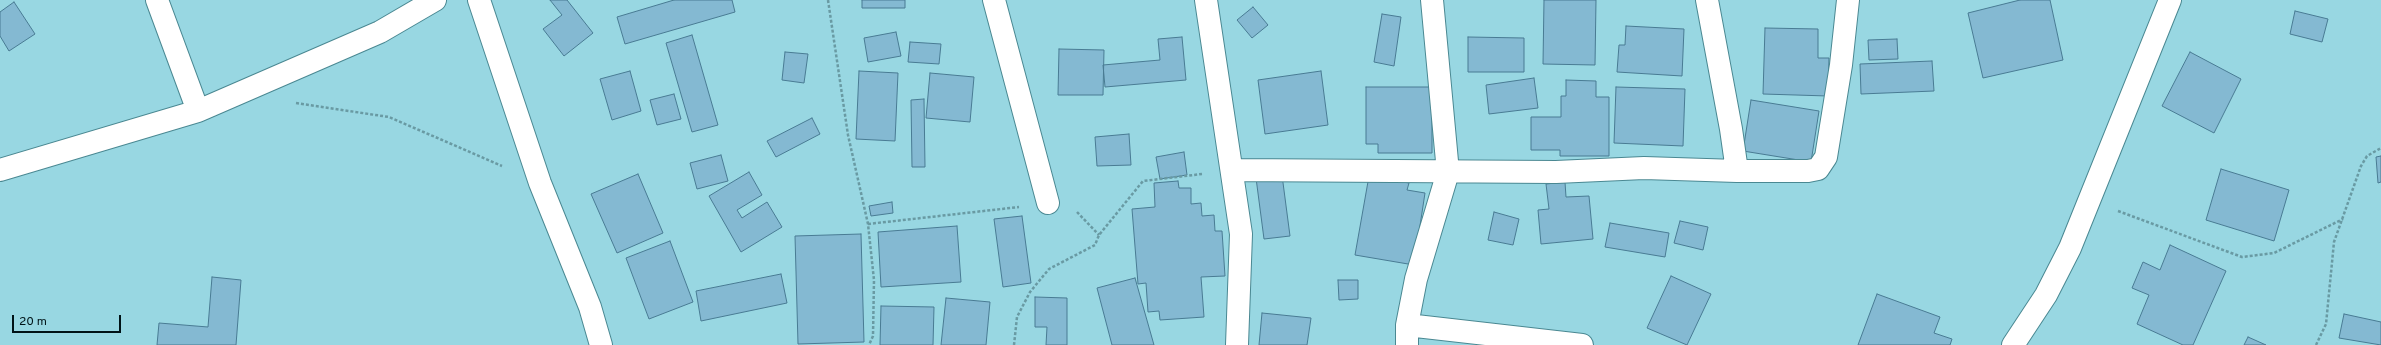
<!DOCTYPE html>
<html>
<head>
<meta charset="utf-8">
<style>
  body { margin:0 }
  #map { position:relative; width:2381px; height:345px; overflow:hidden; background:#98d7e2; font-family:Overpass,sans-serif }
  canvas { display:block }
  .scale { position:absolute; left:12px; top:315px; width:109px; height:18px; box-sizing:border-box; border:2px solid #001317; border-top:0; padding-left:5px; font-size:12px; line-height:14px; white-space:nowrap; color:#001317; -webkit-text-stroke:3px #98d7e2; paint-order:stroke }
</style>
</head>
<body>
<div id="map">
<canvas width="2381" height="345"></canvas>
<div class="scale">20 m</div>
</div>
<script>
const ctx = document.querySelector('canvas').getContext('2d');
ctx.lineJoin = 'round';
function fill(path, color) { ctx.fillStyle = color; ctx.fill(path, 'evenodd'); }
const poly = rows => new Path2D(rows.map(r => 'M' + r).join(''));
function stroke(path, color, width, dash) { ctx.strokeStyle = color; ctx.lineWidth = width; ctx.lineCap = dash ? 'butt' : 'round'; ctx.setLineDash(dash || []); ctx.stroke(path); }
const building = poly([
  [550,0,567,0,593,33,564,56,543,29,562,15,550,0],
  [674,0,732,0,735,12,625,44,617,17,674,0],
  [862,0,905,0,905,8,862,8,862,0],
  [1544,0,1596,0,1595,65,1543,64,1544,0],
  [2020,0,2050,0,2063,60,1983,78,1968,13,2020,0],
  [14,2,35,34,9,51,0,36,0,12,14,2],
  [1253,7,1268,25,1252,38,1237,20,1253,7],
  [2295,11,2328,19,2322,42,2290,34,2295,11],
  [1382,14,1401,17,1394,66,1374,62,1382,14],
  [1626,26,1684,29,1682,76,1617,72,1619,45,1625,45,1626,26],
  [1765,28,1818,29,1818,58,1829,58,1828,96,1763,94,1765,28],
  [896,32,901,56,868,62,864,38,896,32],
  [692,35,718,125,692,132,666,43,692,35],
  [1182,37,1186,80,1105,87,1103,65,1160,60,1158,39,1182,37],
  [1468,37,1524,38,1524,72,1468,72,1468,37],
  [1897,39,1898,59,1869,60,1868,40,1897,39],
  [910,42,941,44,939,64,908,62,910,42],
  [1059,49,1104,50,1103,95,1058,95,1059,49],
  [785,52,808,54,804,83,782,80,785,52],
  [2190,52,2241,79,2214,133,2162,106,2190,52],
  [1932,61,1934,91,1861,94,1860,64,1932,61],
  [630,71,641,111,612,120,600,79,630,71],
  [859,71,898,73,895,141,856,139,859,71],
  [1321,71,1328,125,1265,134,1258,80,1321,71],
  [930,73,974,77,970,122,926,118,930,73],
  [1534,78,1538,108,1489,114,1486,85,1534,78],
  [1566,80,1596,81,1596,97,1609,97,1609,156,1560,156,1560,150,1531,150,1531,117,1561,117,1561,96,1566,96,1566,80],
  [1366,87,1432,87,1432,153,1378,153,1378,144,1366,144,1366,87],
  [1616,87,1685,89,1683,146,1614,143,1616,87],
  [674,94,681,119,657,125,650,100,674,94],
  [924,99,925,167,912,167,911,100,924,99],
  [1751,100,1819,111,1811,162,1743,151,1751,100],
  [812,118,820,134,776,157,767,141,812,118],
  [1129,134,1131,165,1097,166,1095,137,1129,134],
  [1184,152,1187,175,1160,179,1156,157,1184,152],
  [721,155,728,181,697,189,690,163,721,155],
  [2381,156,2381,182,2378,183,2376,157,2381,156],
  [2221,169,2289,190,2274,241,2206,220,2221,169],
  [749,172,762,195,737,210,742,218,767,202,782,227,741,252,709,196,749,172],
  [638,174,663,233,617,253,591,194,638,174],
  [1282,175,1290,236,1264,239,1256,178,1282,175],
  [1369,176,1409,183,1407,190,1425,193,1414,265,1355,255,1369,176],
  [1178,181,1179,188,1191,188,1191,204,1201,203,1202,216,1214,215,1215,231,1222,231,1225,276,1201,277,1204,317,1160,320,1159,311,1148,312,1146,283,1138,284,1132,209,1155,207,1154,183,1178,181],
  [1565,182,1566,197,1589,196,1593,239,1541,244,1538,210,1549,209,1546,184,1565,182],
  [892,202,893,213,871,216,869,206,892,202],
  [1494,212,1519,219,1513,245,1488,240,1494,212],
  [1022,216,1031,283,1003,287,994,219,1022,216],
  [1680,221,1708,227,1703,250,1674,243,1680,221],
  [1610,223,1669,233,1665,257,1605,247,1610,223],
  [957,226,961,282,881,287,878,232,957,226],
  [861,234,864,342,798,344,795,236,861,234],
  [670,241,693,302,649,319,626,258,670,241],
  [2170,245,2226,271,2193,345,2183,345,2137,324,2149,295,2132,288,2143,262,2160,270,2170,245],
  [781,274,787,303,701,321,696,291,781,274],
  [1671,276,1711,294,1687,345,1647,328,1671,276],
  [212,277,241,280,236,345,157,345,159,323,208,327,212,277],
  [1135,278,1154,345,1112,345,1097,288,1135,278],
  [1338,280,1358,280,1358,299,1339,300,1338,280],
  [1877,294,1940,317,1934,333,1952,339,1950,345,1858,345,1877,294],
  [1035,297,1067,298,1067,345,1046,345,1047,327,1035,327,1035,297],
  [946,298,990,302,986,345,941,345,946,298],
  [881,306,934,307,933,345,880,345,881,306],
  [1262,313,1311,318,1307,345,1259,345,1262,313],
  [2344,314,2381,322,2381,345,2339,338,2344,314],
  [2248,337,2266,345,2244,345,2248,337]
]);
fill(building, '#84b9d2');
stroke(building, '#497b93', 1);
const minor = poly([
  [157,0,198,111],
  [479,0,540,183,590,307,601,345],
  [994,0,1048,203],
  [1206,0,1241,234,1237,345],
  [1707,0,1731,129,1737,171],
  [0,170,198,111,380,32,435,0],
  [1232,170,1556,172,1644,168,1737,171,1808,171,1818,169,1826,157,1841,65,1848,0],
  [1407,325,1582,345],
  [1407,345,1407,325,1416,279,1448,172,1432,0],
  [2013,345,2046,295,2070,248,2170,0]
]);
stroke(minor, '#4a8892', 24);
stroke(poly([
  [828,0,848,135,868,224,874,280,873,336,869,345],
  [296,103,389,117,502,166],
  [2118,211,2242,257,2274,253,2343,219],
  [1077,212,1099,235],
  [868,224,1019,207],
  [1014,345,1017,317,1030,292,1049,269,1095,245,1099,235,1143,181,1202,174],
  [2316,345,2326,324,2334,242,2361,166,2367,156,2381,148]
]), '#699aa3', 2.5, [3, 2]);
stroke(minor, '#fff', 22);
</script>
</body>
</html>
